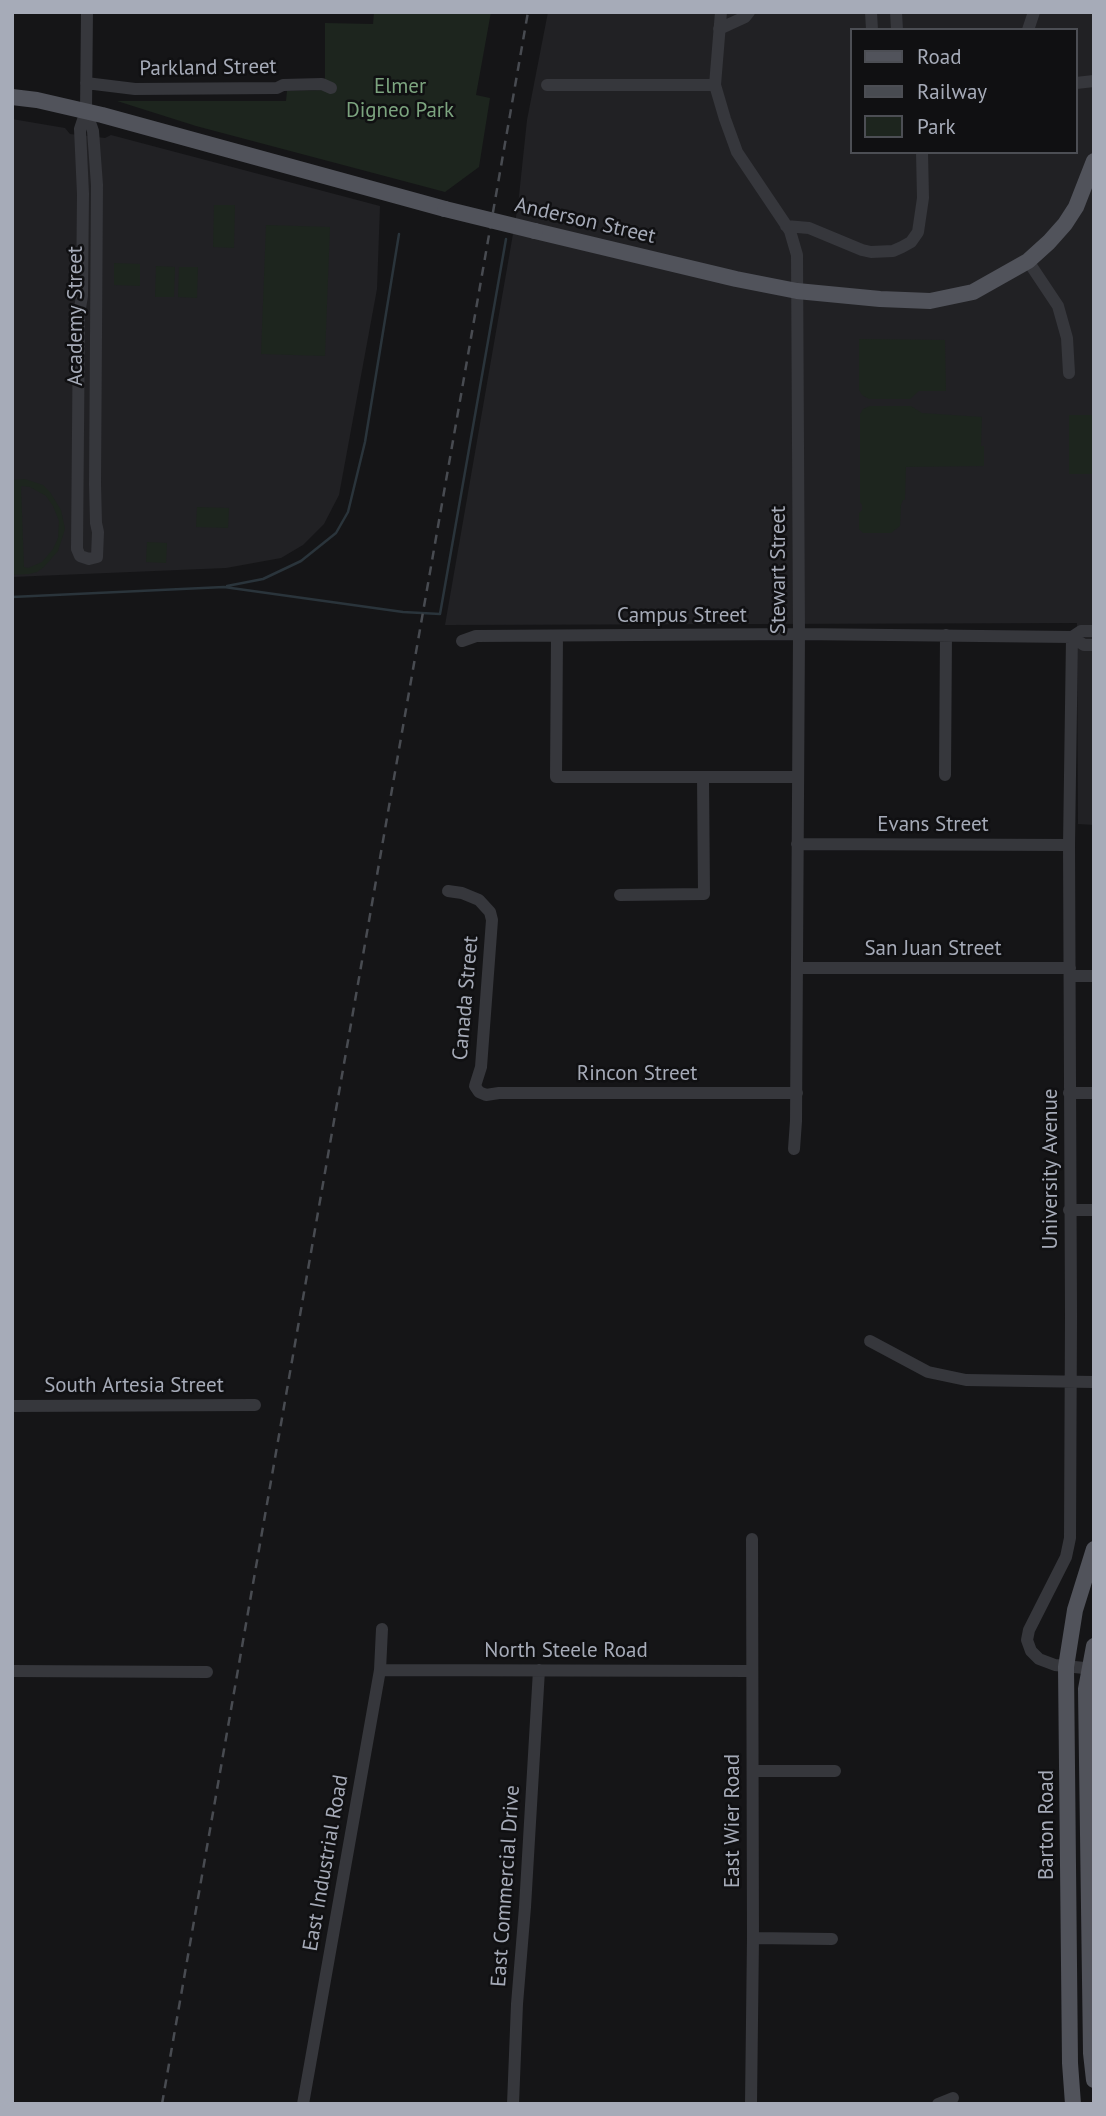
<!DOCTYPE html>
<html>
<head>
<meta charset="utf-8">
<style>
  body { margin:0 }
  #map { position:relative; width:1106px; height:2116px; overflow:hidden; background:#151517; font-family:"PT Sans",sans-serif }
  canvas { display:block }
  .frame { position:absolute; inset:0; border:14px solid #a6abb8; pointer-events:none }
  .legend { position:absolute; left:850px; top:28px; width:228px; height:126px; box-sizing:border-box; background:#101012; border:2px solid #4c4e54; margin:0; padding:9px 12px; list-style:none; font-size:21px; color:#a6abb8 }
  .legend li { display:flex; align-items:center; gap:14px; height:35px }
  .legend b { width:35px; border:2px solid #4c4e54 }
</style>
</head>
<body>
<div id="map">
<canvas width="1106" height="2116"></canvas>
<div class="frame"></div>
<ul class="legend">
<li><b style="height:9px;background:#51535b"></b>Road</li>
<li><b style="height:9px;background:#484b51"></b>Railway</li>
<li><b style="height:19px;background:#1d251e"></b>Park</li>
</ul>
</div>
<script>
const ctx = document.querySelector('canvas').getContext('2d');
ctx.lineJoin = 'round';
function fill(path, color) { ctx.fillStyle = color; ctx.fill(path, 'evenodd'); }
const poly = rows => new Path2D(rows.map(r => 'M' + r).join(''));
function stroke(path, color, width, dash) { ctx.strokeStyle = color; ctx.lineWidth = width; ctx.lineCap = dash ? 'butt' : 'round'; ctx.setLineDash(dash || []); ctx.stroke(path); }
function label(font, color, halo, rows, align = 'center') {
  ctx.font = font + ' "PT Sans",sans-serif'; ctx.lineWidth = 5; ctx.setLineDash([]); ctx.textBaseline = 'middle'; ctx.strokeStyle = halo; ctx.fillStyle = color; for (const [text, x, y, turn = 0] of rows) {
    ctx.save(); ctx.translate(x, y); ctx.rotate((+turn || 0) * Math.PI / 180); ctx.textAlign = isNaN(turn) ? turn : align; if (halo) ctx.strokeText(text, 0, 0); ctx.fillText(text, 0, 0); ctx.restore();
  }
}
fill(poly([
  [548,12,1094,12,1094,825,1078,824,1077,623,445,625,518,205,527,120],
  [852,30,1076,30,1076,152,852,152],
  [12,119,65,128,70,134,105,138,111,135,380,206,377,289,339,495,324,524,303,545,281,558,226,568,12,577]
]), '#212124');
fill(poly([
  [374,12,491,12,476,95,490,98,479,167,445,192,196,126,117,101,286,101,287,91,325,90,325,23,373,24],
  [214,205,235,205,234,248,213,247],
  [266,225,330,227,325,356,261,354],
  [114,263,140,264,140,286,114,285],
  [156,266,175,267,174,297,155,297],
  [179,267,198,267,197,298,178,297],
  [859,339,945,340,946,391,919,391,910,399,869,399,862,395,859,390],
  [870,406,911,406,922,413,982,417,981,446,984,446,984,466,906,467,905,500,903,500,901,505,900,526,891,533,863,533,859,529,859,513,862,510,862,505,860,502,860,414,863,409],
  [1069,415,1094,415,1094,474,1069,474],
  [25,479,43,485,50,492,61,510,65,529,58,551,44,567,37,572,29,574,12,575,12,480],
  [21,486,30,487,46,496,53,506,59,521,58,538,53,549,42,562,28,568,24,567],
  [197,507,229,508,228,528,196,527],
  [147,542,167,543,166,563,146,562]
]), '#1d251e');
stroke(poly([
  [227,586,263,579,301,561,336,533,348,512,365,442,399,234],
  [12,597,224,587,403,612,440,614,506,239]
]), '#2a343b', 2.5);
stroke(poly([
  [721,12,715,85,725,119,737,152,790,231,797,255,799,634,796,1121,794,1149],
  [871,12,872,30],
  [896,12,897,30],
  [719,29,745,17,749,12],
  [1028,30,1034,12],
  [86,83,135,89,277,88,283,85,322,84,331,88],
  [1076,83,1094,81],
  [547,85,715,85],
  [86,111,80,129,83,194,82,296,79,314,77,549,80,556,89,559,97,557,98,532,96,523,95,484,97,185,93,131,86,111,87,12],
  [786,226,809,228,862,250,871,252,893,251,902,247,911,242,918,232,923,198,922,152],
  [1028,261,1058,306,1067,338,1069,373],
  [557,636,556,777,797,777],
  [1072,637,1069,845,1071,1316,1070,1538,1066,1557,1029,1630,1027,1640,1031,1651,1039,1659,1055,1665,1094,1669],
  [1072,637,1081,631,1094,631],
  [462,641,476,636,799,634,1072,637,1084,645,1094,645],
  [945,775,946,635],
  [797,844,1069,845],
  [448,891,462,893,479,900,490,912,492,920,481,1067,475,1086,479,1092,486,1095,499,1093,797,1093],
  [620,895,704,894,703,777],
  [797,968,1070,968],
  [1070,976,1094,976],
  [1069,1093,1094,1093],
  [1069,1210,1094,1210],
  [870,1341,928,1372,966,1380,1094,1382],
  [12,1406,255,1405],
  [380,1670,751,1671],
  [12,1671,207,1672],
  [753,1771,835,1771],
  [753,1938,832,1939],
  [303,2104,380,1670,382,1629],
  [513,2104,517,2004,525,1907,539,1670],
  [751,2104,753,1938,752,1539],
  [938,2104,953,2098]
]), '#36373c', 12);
stroke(poly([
  [12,97,37,100,102,115,445,209],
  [535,231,736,279,797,291,880,299,930,301,973,292,1028,261,1049,242,1065,224,1076,207,1094,161],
  [1094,1646,1086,1689,1091,2053,1094,2080],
  [1073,2104,1070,2063,1066,1667,1075,1610,1094,1549]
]), '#51535b', 16);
stroke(poly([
  [162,2104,528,12]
]), '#484b51', 2.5, [9, 7]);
stroke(poly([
  [445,209,535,231]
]), '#51535b', 16);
label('21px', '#a6abb8', '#101012', [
  ["Parkland Street",208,68,-1],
  ["Anderson Street",585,221,13],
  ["Academy Street",76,316,-90],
  ["Stewart Street",779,570,-90],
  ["Campus Street",682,616],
  ["Evans Street",933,825],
  ["San Juan Street",933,949],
  ["Canada Street",466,998,-85],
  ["Rincon Street",637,1074],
  ["University Avenue",1051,1169,-90],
  ["South Artesia Street",134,1386],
  ["North Steele Road",566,1651],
  ["East Wier Road",733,1821,-90],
  ["Barton Road",1047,1825,-90],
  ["East Industrial Road",326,1863,-80],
  ["East Commercial Drive",506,1886,-86]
]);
label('21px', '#7ca47f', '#101012', [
  ["Elmer",400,87],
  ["Digneo Park",400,111]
]);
</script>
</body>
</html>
